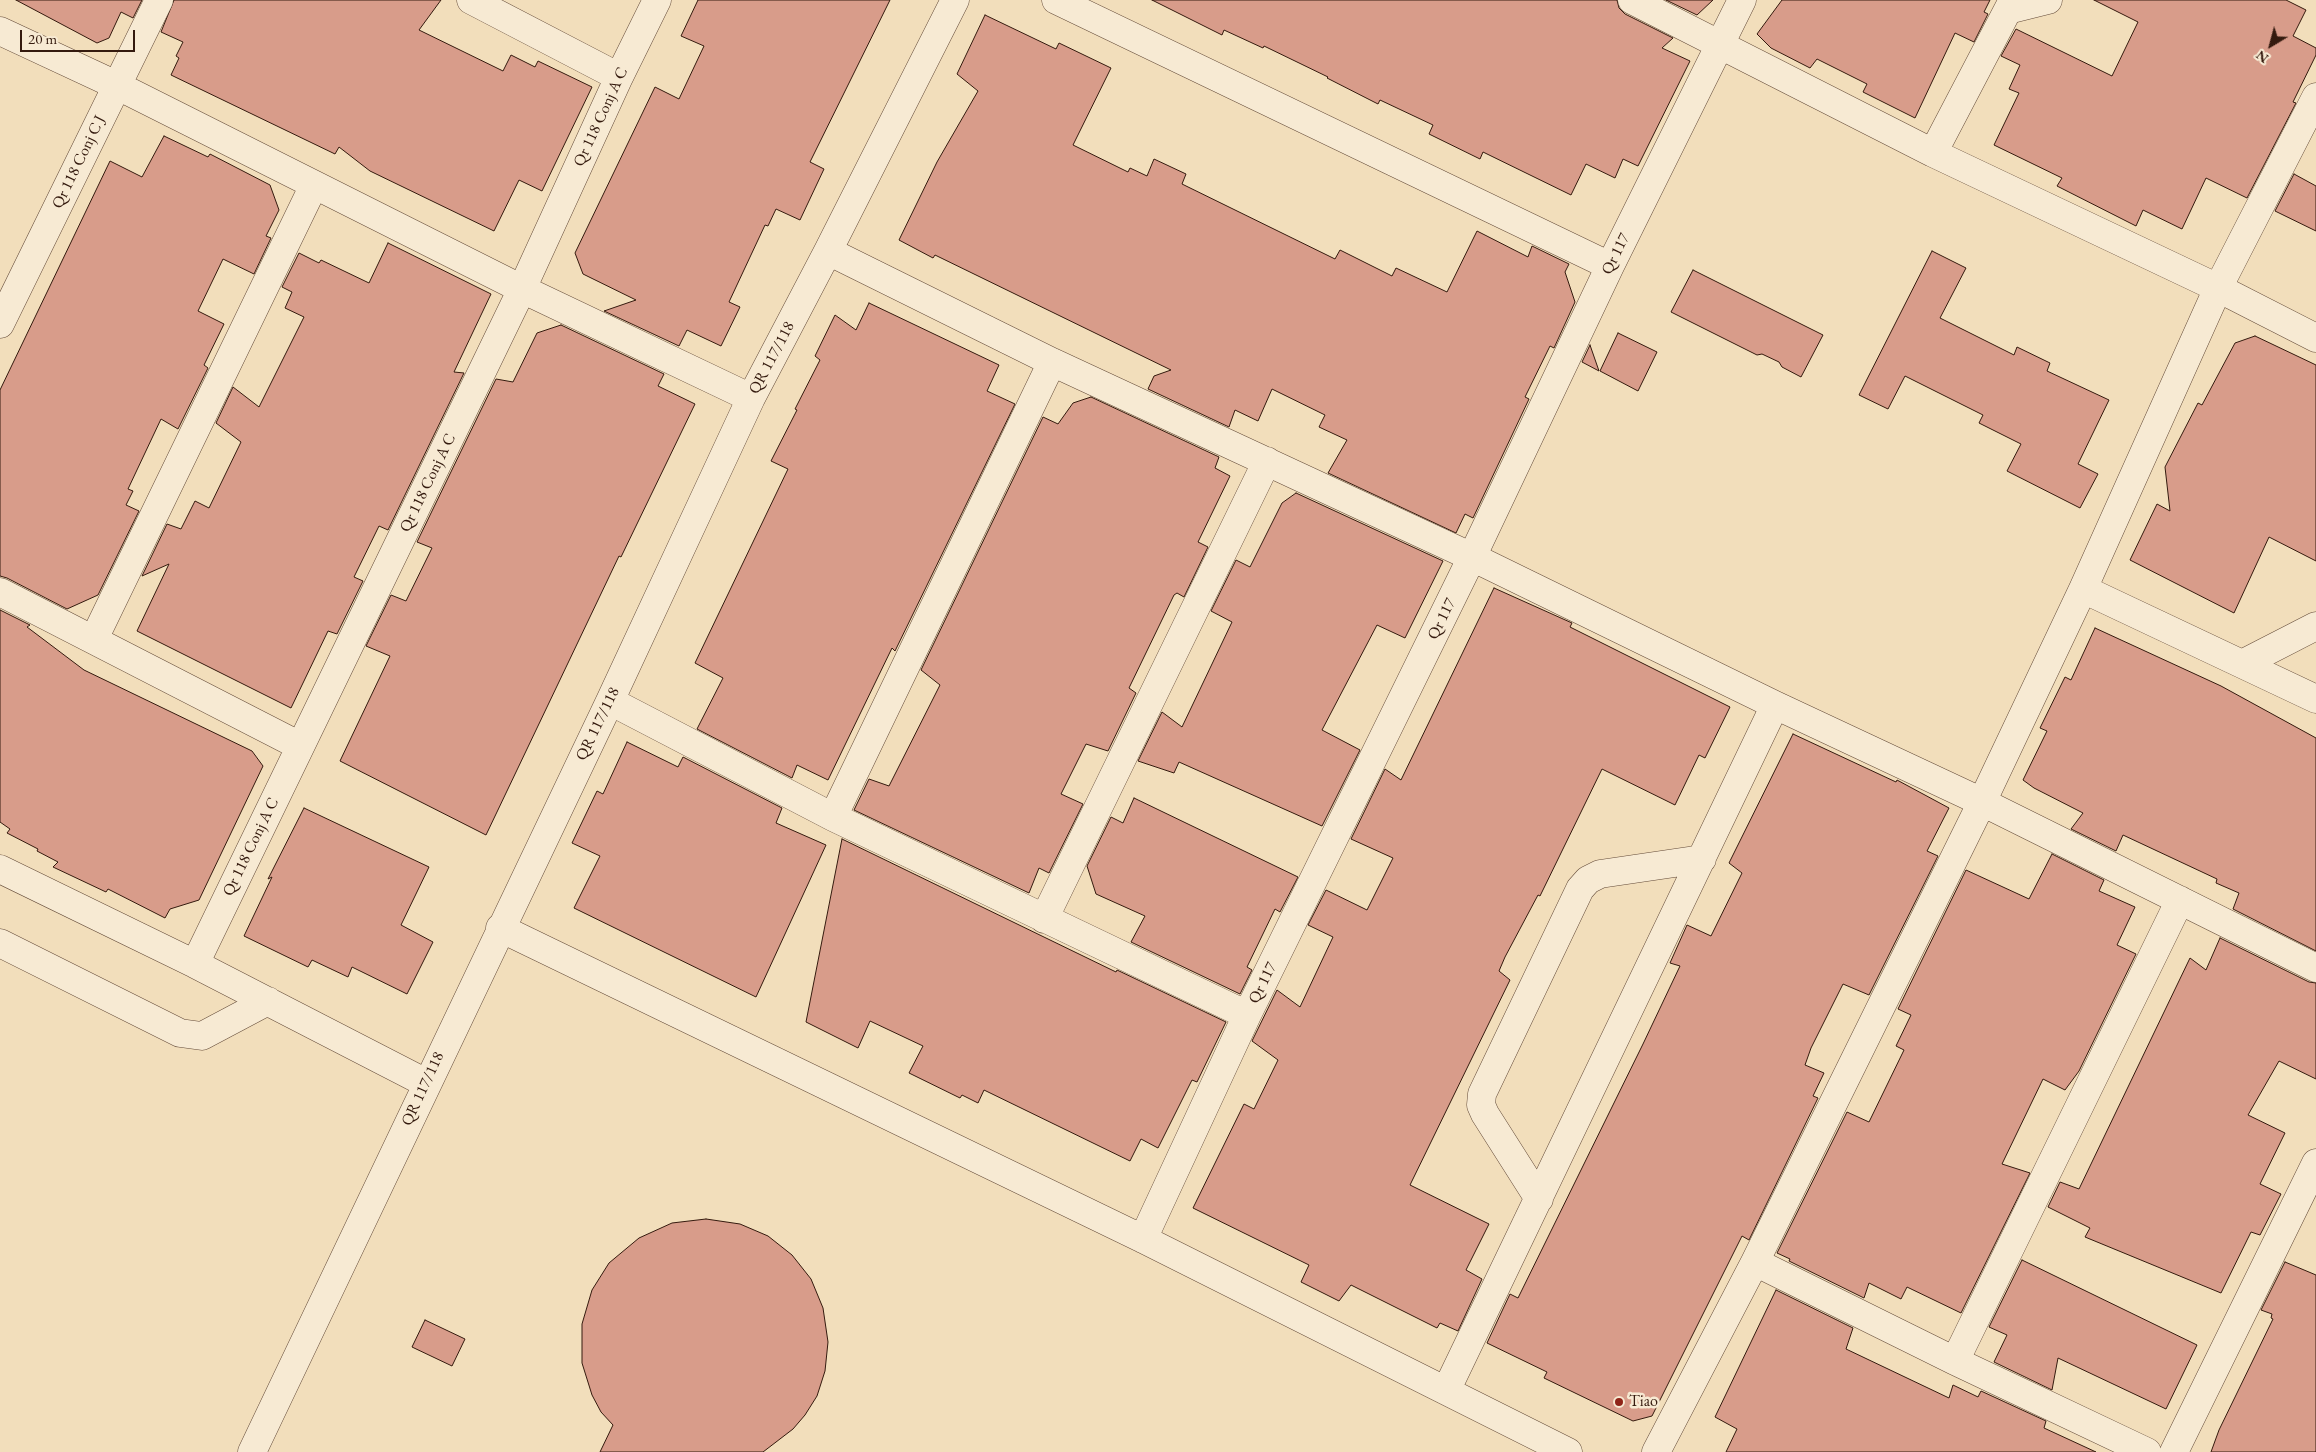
<!DOCTYPE html>
<html>
<head>
<meta charset="utf-8">
<style>
  body { margin:0 }
  #map { position:relative; width:2316px; height:1452px; overflow:hidden; background:#f2debb; font-family:"EB Garamond",serif }
  canvas { display:block }
  .north { position:absolute; left:2246px; top:20px; width:50px; height:50px; -webkit-text-stroke:4px #f7ead3; paint-order:stroke; rotate:217deg; font-size:14px; font-weight:700; line-height:20px; text-align:center; color:#341a0e }
  .north::after { content:''; display:block; margin:auto; width:18px; height:22px; background:#341a0e; clip-path:polygon(50% 0,100% 100%,50% 72%,0 100%) }
  .scale { position:absolute; left:20px; top:30px; width:115px; height:22px; box-sizing:border-box; border:2px solid #341a0e; border-top:0; padding-left:6px; font-size:15px; line-height:18px; white-space:nowrap; color:#341a0e; -webkit-text-stroke:4px #f7ead3; paint-order:stroke }
</style>
</head>
<body>
<div id="map">
<canvas width="2316" height="1452"></canvas>
<div class="north">N</div>
<div class="scale">20 m</div>
</div>
<script>
const ctx = document.querySelector('canvas').getContext('2d');
ctx.lineJoin = 'round';
function fill(path, color) { ctx.fillStyle = color; ctx.fill(path, 'evenodd'); }
const poly = rows => new Path2D(rows.map(r => 'M' + r).join(''));
function stroke(path, color, width, dash) { ctx.strokeStyle = color; ctx.lineWidth = width; ctx.lineCap = dash ? 'butt' : 'round'; ctx.setLineDash(dash || []); ctx.stroke(path); }
function label(font, color, halo, rows, align = 'center') {
  ctx.font = font + ' "EB Garamond",serif'; ctx.lineWidth = 5; ctx.setLineDash([]); ctx.textBaseline = 'middle'; ctx.strokeStyle = halo; ctx.fillStyle = color; for (const [text, x, y, turn = 0] of rows) {
    ctx.save(); ctx.translate(x, y); ctx.rotate((+turn || 0) * Math.PI / 180); ctx.textAlign = isNaN(turn) ? turn : align; if (halo) ctx.strokeText(text, 0, 0); ctx.fillText(text, 0, 0); ctx.restore();
  }
}
const building = poly([
  [16,0,142,0,133,18,121,12,109,38,97,43,16,0],
  [174,0,441,0,419,30,503,71,511,55,535,67,538,61,592,87,542,191,519,180,494,231,370,171,339,147,335,154,171,75,179,58,176,56,183,42,161,32,174,0],
  [698,0,890,0,810,162,824,169,800,220,776,209,768,226,765,225,729,302,740,307,721,346,687,330,679,346,604,311,636,300,583,274,575,253,655,87,679,99,704,46,681,36,698,0],
  [1152,0,1617,0,1619,8,1625,14,1673,38,1662,48,1690,61,1638,166,1623,159,1615,178,1586,164,1571,195,1483,152,1480,159,1429,134,1433,125,1380,100,1378,104,1327,78,1328,77,1264,46,1263,48,1224,30,1222,35,1152,0],
  [1666,0,1713,0,1697,15,1666,0],
  [1782,0,1990,0,1984,12,1988,14,1974,42,1955,33,1915,118,1863,92,1867,84,1817,59,1810,68,1771,48,1757,34,1782,0],
  [2094,0,2286,0,2306,10,2293,36,2316,48,2316,55,2293,102,2296,103,2247,198,2206,178,2182,229,2143,210,2136,226,2057,186,2062,178,1994,145,2019,93,2009,89,2020,65,2001,56,2016,29,2112,76,2138,22,2094,0],
  [985,15,1056,49,1059,43,1111,68,1073,145,1128,172,1130,168,1147,176,1154,159,1186,174,1182,184,1335,259,1340,250,1392,276,1396,268,1447,292,1477,231,1528,257,1532,246,1569,264,1565,272,1575,302,1554,348,1550,346,1525,397,1529,399,1473,518,1465,514,1456,533,1328,473,1347,440,1319,427,1325,415,1272,389,1258,421,1235,410,1229,427,1148,389,1154,376,1171,370,935,255,933,258,899,240,937,162,978,91,957,74,985,15],
  [164,136,208,157,210,154,270,185,279,210,266,236,271,238,254,274,223,259,198,311,224,324,204,365,208,368,178,429,161,419,128,489,133,491,126,505,139,511,98,595,67,609,7,578,0,576,0,390,110,161,142,177,164,136],
  [2294,174,2316,186,2316,231,2275,211,2294,174],
  [388,243,491,294,454,372,464,373,388,530,379,526,354,577,363,581,337,634,328,631,291,708,137,631,169,564,142,576,167,524,181,529,195,501,209,508,241,442,216,423,233,387,259,407,304,317,285,308,292,292,282,287,299,253,319,263,321,260,369,283,388,243],
  [1932,251,1966,268,1940,318,2014,355,2017,347,2050,363,2047,371,2109,400,2078,464,2098,474,2080,508,2007,471,2021,444,1979,423,1983,415,1905,376,1888,409,1859,395,1932,251],
  [1693,270,1823,335,1801,377,1782,367,1779,362,1762,354,1757,355,1671,312,1693,270],
  [869,303,999,365,987,391,1015,404,895,651,892,648,828,780,797,765,792,778,697,729,723,678,695,663,788,469,771,461,797,410,795,409,820,360,815,356,835,315,856,330,869,303],
  [561,325,664,374,658,386,695,404,621,557,619,556,486,835,340,761,390,656,366,646,391,595,406,601,432,548,417,542,496,379,513,382,537,333,561,325],
  [1618,333,1657,352,1638,391,1600,371,1618,333],
  [2255,336,2316,365,2316,561,2269,537,2234,613,2130,560,2157,504,2170,511,2165,467,2198,403,2202,405,2235,343,2255,336],
  [1590,345,1599,371,1582,362,1590,345],
  [1091,397,1219,457,1215,468,1230,476,1198,542,1208,547,1184,597,1177,593,1174,595,1129,688,1136,693,1108,751,1086,744,1061,794,1083,804,1049,873,1039,868,1029,893,854,810,869,779,889,786,940,685,921,670,1043,417,1058,424,1073,403,1091,397],
  [1296,493,1443,561,1405,638,1377,625,1322,730,1360,750,1322,826,1179,762,1174,773,1138,761,1162,712,1182,727,1232,622,1211,611,1236,560,1250,567,1282,503,1296,493],
  [1494,588,1572,623,1570,627,1730,707,1705,758,1699,755,1675,805,1602,769,1540,896,1538,895,1505,957,1499,971,1510,980,1410,1185,1489,1224,1466,1270,1482,1279,1458,1331,1440,1323,1437,1328,1351,1285,1339,1301,1301,1282,1309,1265,1193,1208,1244,1104,1254,1109,1278,1060,1252,1041,1277,990,1300,1007,1333,937,1308,925,1326,890,1367,910,1393,858,1351,839,1385,769,1401,780,1494,588],
  [0,610,30,625,27,627,84,670,252,751,263,766,199,900,170,909,165,918,108,889,106,892,53,867,58,862,37,851,38,849,7,833,10,829,0,822,0,610],
  [2095,628,2221,686,2316,738,2316,951,2233,909,2239,893,2216,883,2217,879,2123,835,2116,851,2071,829,2083,813,2034,788,2023,780,2047,731,2040,728,2065,677,2071,680,2095,628],
  [1793,734,1896,782,1897,780,1949,808,1927,851,1938,856,1869,995,1843,984,1811,1048,1805,1065,1824,1073,1813,1096,1818,1098,1749,1240,1742,1236,1652,1416,1633,1421,1544,1378,1547,1372,1487,1343,1510,1294,1518,1298,1643,1044,1680,966,1670,963,1687,925,1711,936,1742,873,1729,863,1793,734],
  [627,742,678,767,683,757,782,808,776,823,826,845,756,997,574,908,600,856,572,843,597,791,603,794,627,742],
  [1134,798,1298,877,1280,912,1275,909,1247,967,1252,970,1240,994,1131,942,1145,916,1096,894,1087,866,1111,817,1123,823,1134,798],
  [304,808,429,867,401,925,433,942,407,994,352,967,348,977,312,960,308,967,244,936,272,877,268,879,304,808],
  [842,839,1116,972,1117,970,1226,1022,1197,1082,1192,1080,1158,1148,1141,1139,1130,1161,984,1090,978,1103,962,1095,960,1098,909,1073,923,1046,870,1021,858,1048,806,1022,842,839],
  [2052,854,2104,880,2099,891,2135,907,2117,945,2136,954,2079,1071,2065,1090,2043,1079,2002,1164,2030,1173,1961,1313,1907,1287,1901,1299,1869,1283,1864,1298,1789,1261,1790,1259,1777,1253,1847,1112,1869,1122,1904,1050,1896,1046,1911,1015,1898,1009,1966,870,2029,899,2052,854],
  [2220,938,2309,982,2316,983,2316,1079,2279,1061,2248,1115,2285,1133,2260,1184,2281,1194,2260,1235,2251,1232,2221,1293,2085,1237,2090,1228,2048,1207,2060,1182,2079,1189,2190,958,2206,970,2220,938],
  [706,1219,740,1224,768,1236,792,1255,811,1279,823,1308,828,1342,825,1371,817,1396,805,1415,793,1429,763,1452,600,1452,613,1425,601,1412,592,1395,582,1363,582,1324,592,1290,609,1263,639,1238,672,1223,706,1219],
  [2022,1260,2197,1345,2166,1409,2058,1358,2052,1390,1994,1362,2007,1335,1989,1327,2022,1260],
  [2285,1262,2316,1275,2316,1452,2211,1452,2219,1430,2273,1319,2271,1318,2272,1314,2261,1310,2285,1262],
  [1776,1290,1853,1328,1846,1349,1949,1398,1953,1385,1978,1397,1981,1391,2046,1421,2044,1428,2096,1452,1726,1452,1737,1429,1715,1417,1776,1290],
  [425,1320,465,1339,452,1366,412,1347,425,1320]
]);
fill(building, '#d89c8a');
stroke(building, '#341a0e', 1);
const minor = poly([
  [471,0,619,77],
  [1056,0,1610,266],
  [1632,0,1933,153,2218,288,2316,338],
  [2008,10,2048,0],
  [0,31,116,85,522,289,751,398],
  [1933,153,2013,0],
  [828,251,1052,362,1472,557,1775,705,1982,802,2316,968],
  [0,324,159,0],
  [2083,589,2316,699],
  [0,592,300,746],
  [94,639,314,185],
  [2242,664,2316,626],
  [610,701,833,817,1247,1015],
  [833,817,1052,362],
  [0,869,195,964,426,1083],
  [1044,919,1267,461],
  [500,928,1143,1239,1568,1452],
  [0,943,180,1033,202,1036,268,1001],
  [195,964,522,289,619,77,657,0],
  [1539,1199,1485,1114,1481,1105,1482,1094,1580,889,1588,880,1600,874,1702,859],
  [1143,1239,1247,1015,1472,557,1610,266,1742,0],
  [1755,1262,1955,1361,2147,1452],
  [1955,1361,2180,900],
  [1446,1391,1775,705],
  [252,1452,610,701,751,398,828,251,955,0],
  [1656,1452,1755,1262,1982,802,2083,589,2218,288,2316,97],
  [2174,1452,2316,1163]
]);
stroke(minor, '#644b39', 29);
stroke(minor, '#f7ead3', 28);
for (const [x, y, r, color] of [
  [1619,1402,5,"#8f2418"]
]) { const dot = new Path2D(); dot.arc(x, y, r, 0, 2 * Math.PI); ctx.fillStyle = color; ctx.fill(dot); stroke(dot, '#f7ead3', 2); }
label('16px', '#341a0e', '#f7ead3', [
  ["Qr 118 Conj A C",601,117,-65],
  ["Qr 118 Conj C J",79,162,-64],
  ["Qr 117",1616,254,-64],
  ["QR 117/118",772,358,-62],
  ["Qr 118 Conj A C",428,483,-64],
  ["Qr 117",1442,619,-64],
  ["QR 117/118",598,724,-64],
  ["Qr 118 Conj A C",251,847,-64],
  ["Qr 117",1263,983,-64],
  ["QR 117/118",423,1089,-65]
]);
label('16px', '#341a0e', '#f7ead3', [
  ["Tiao",1629,1402]
], 'left');
</script>
</body>
</html>
